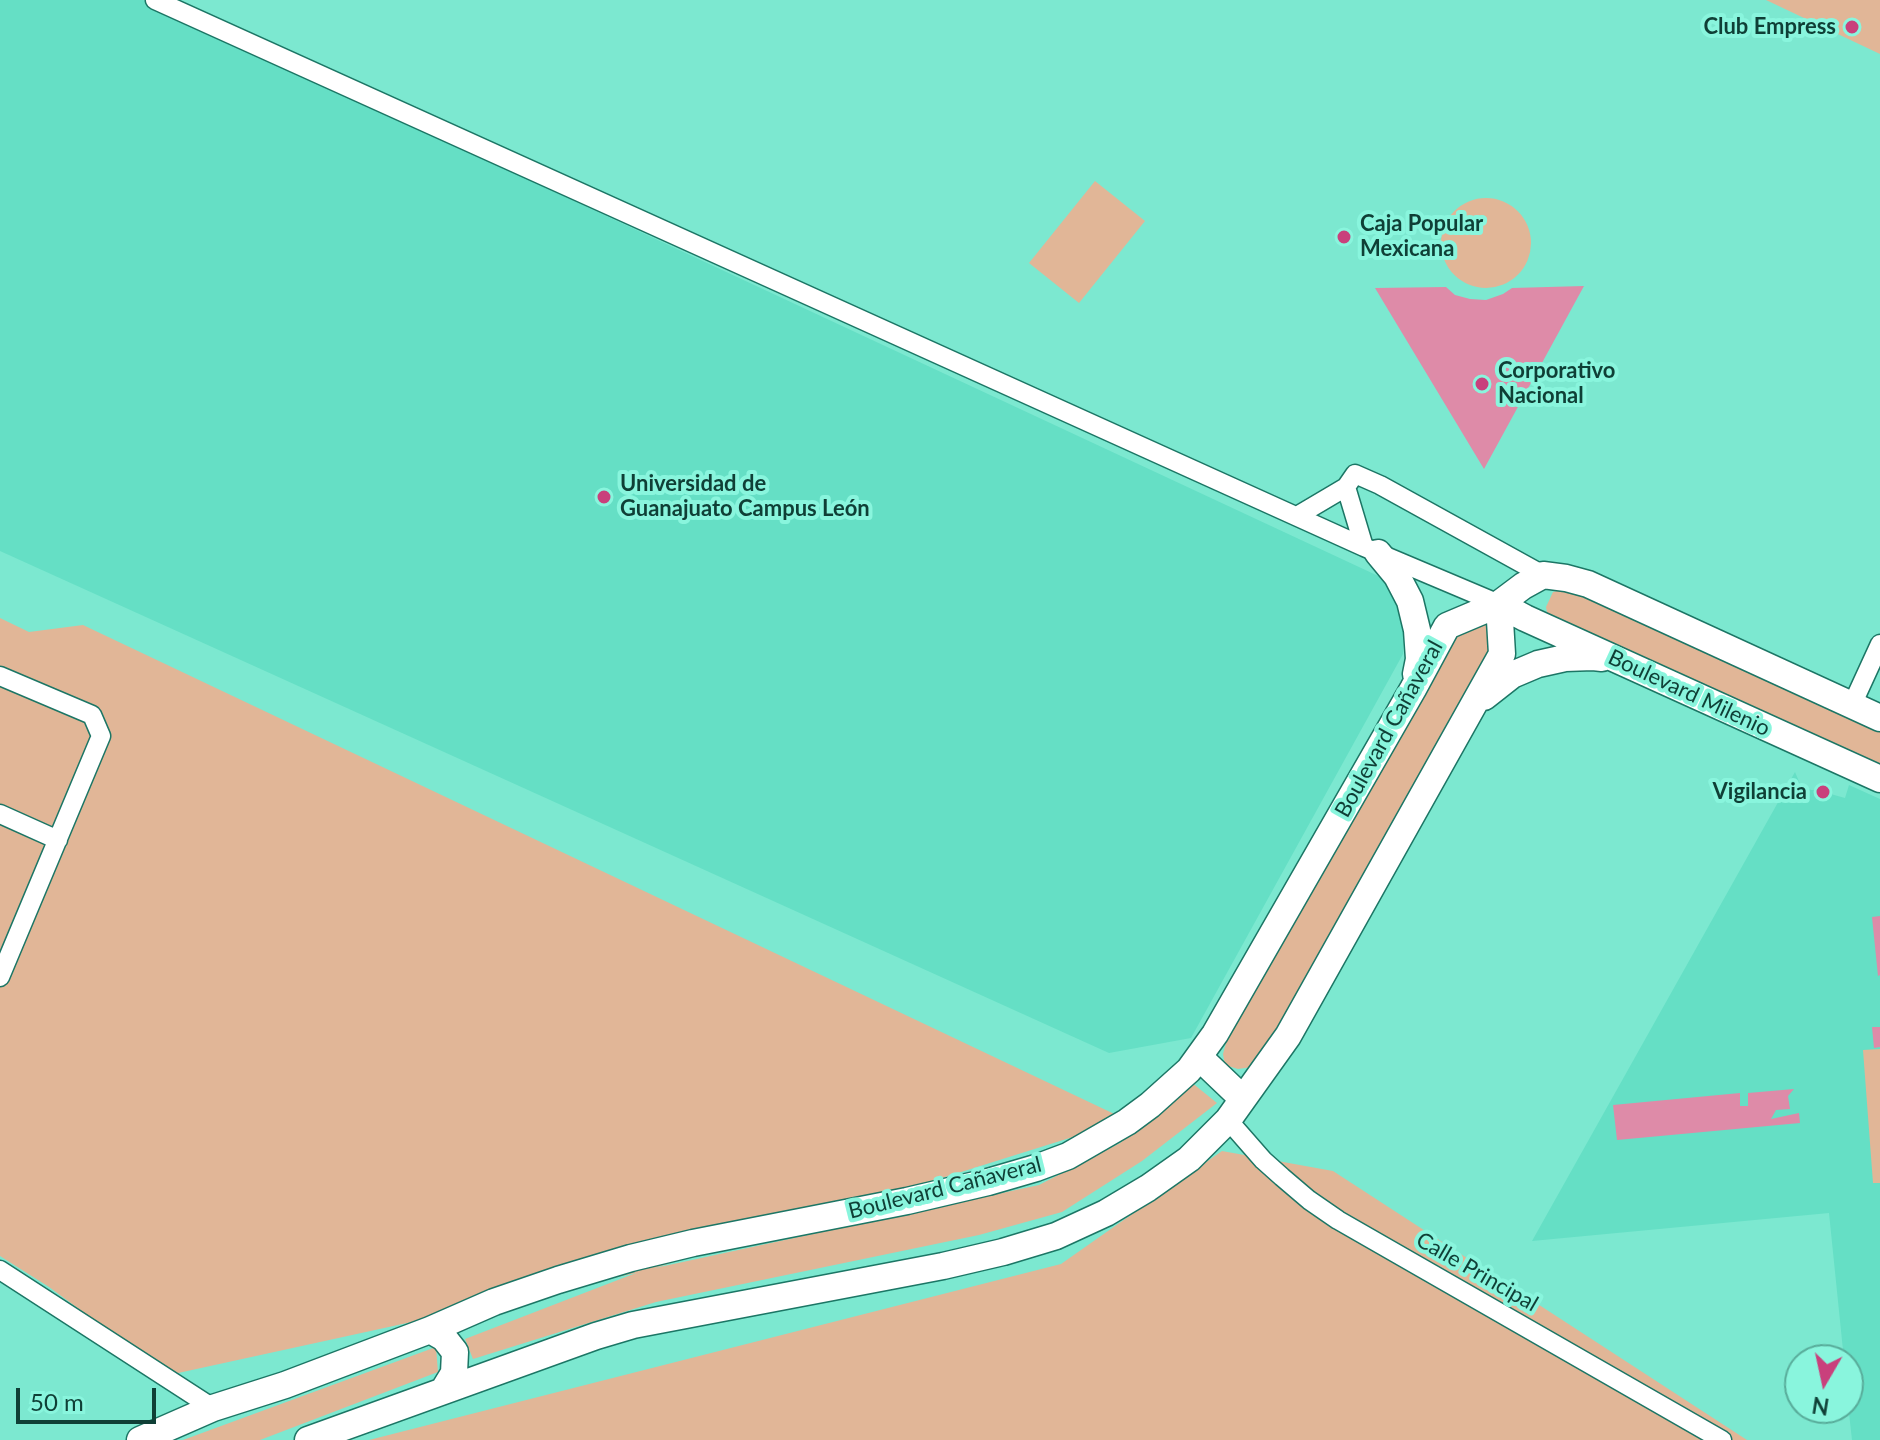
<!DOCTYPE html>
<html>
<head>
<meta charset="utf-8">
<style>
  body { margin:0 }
  #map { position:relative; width:1880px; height:1440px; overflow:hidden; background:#7ce8d0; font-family:Lato,sans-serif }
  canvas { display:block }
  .north { position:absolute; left:1784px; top:1344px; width:80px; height:80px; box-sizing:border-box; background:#89f5dd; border:2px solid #58ac9a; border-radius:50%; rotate:189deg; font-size:22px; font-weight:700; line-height:32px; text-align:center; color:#0f3f36 }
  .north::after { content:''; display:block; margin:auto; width:28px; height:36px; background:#c9407c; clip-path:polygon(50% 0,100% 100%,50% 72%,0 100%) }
  .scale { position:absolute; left:16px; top:1388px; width:140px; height:36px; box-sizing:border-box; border:4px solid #0f3f36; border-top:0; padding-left:10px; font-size:24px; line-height:28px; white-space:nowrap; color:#0f3f36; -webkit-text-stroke:6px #89f5dd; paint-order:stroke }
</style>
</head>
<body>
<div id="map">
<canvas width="1880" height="1440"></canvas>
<div class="north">N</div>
<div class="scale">50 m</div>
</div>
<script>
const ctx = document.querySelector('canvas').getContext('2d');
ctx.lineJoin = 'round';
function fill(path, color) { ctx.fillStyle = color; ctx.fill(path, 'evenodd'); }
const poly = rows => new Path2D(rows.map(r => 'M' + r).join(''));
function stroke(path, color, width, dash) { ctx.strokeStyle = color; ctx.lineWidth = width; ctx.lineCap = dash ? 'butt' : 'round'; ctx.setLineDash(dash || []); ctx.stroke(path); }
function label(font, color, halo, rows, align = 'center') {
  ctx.font = font + ' Lato,sans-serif'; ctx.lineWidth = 8; ctx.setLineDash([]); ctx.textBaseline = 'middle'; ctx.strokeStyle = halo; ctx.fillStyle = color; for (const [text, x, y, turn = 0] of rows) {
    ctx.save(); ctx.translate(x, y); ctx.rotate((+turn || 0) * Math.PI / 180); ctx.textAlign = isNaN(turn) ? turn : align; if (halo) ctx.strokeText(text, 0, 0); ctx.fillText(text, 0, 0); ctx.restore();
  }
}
fill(poly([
  [0,0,143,0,1389,581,1404,621,1403,654,1191,1038,1109,1053,0,551],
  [1795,772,1800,784,1811,790,1818,790,1819,786,1828,788,1827,793,1845,798,1849,785,1880,799,1880,1440,1852,1440,1848,1404,1848,1360,1844,1360,1829,1213,1532,1241]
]), '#65dfc5');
fill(poly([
  [1766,0,1880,0,1880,54],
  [1095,181,1145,221,1079,303,1029,263],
  '1441 243a45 45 0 1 1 90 0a45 45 0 1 1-90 0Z',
  [1566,589,1880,728,1880,769,1548,618,1546,607,1553,592],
  [0,618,29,632,83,625,1127,1120,655,1268,1039,1185,1120,1143,1191,1082,1217,1103,1142,1161,1062,1212,979,1235,656,1302,473,1359,465,1339,636,1273,169,1375,49,1287,0,1256],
  [1469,620,1492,623,1495,645,1260,1061,1252,1067,1238,1069,1225,1065,1223,1054,1226,1043,1462,625],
  [1880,1049,1880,1183,1873,1183,1863,1050],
  [1222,1151,1333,1171,1747,1440,369,1440,1061,1264],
  [436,1347,438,1372,260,1440,183,1440]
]), '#e1b697');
fill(poly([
  [1584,286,1484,469,1375,288,1446,287,1455,295,1470,299,1486,300,1503,294,1512,288],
  [1880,916,1880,975,1878,976,1872,917],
  [1872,1027,1880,1027,1880,1047,1874,1048],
  [1794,1089,1788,1096,1790,1109,1776,1110,1771,1119,1799,1113,1800,1123,1617,1140,1613,1105,1740,1093,1740,1106,1748,1106,1748,1093]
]), '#de8ba8');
const street = poly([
  [155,0,1364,547,1499,604],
  [1346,487,1364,547],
  [1297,516,1346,487,1355,474,1380,485,1543,575],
  [0,676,92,715,101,736,0,977],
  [1852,705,1880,644],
  [0,814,58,840],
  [1228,1120,1263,1160,1282,1177,1309,1200,1338,1220,1722,1440],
  [0,1270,213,1408]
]);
const secondary = poly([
  [1378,553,1397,576,1410,601,1417,630,1419,659,1416,674],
  [1499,604,1525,618,1880,779],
  [1484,697,1512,675,1538,664,1565,658,1593,657,1602,658],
  [1199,1057,1243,1099],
  [430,1330,444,1338,455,1352,454,1373,443,1391],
  [140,1440,213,1408,285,1385,430,1330,494,1302,558,1280,631,1258,693,1243,907,1201,988,1182,1036,1168,1068,1156,1127,1122,1150,1105,1189,1070,1215,1034,1413,689,1447,626,1499,604,1523,586,1543,575,1566,578,1588,584,1880,718],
  [308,1440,596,1336,633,1325,943,1266,1003,1252,1056,1236,1106,1213,1148,1188,1189,1159,1228,1120,1288,1036,1502,654,1499,604]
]);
stroke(street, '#1c7665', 21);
stroke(secondary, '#1c7665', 29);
stroke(street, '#fff', 18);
stroke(secondary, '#fff', 26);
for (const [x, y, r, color] of [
  [1852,27,8,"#c9407c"],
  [1344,237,8,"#c9407c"],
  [1482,384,8,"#c9407c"],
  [604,497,8,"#c9407c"],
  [1823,792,8,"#c9407c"]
]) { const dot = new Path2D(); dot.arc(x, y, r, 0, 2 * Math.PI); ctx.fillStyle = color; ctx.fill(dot); stroke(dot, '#89f5dd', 3); }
label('bold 22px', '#0f3f36', '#89f5dd', [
  ["Club Empress",1836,27,"right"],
  ["Caja Popular",1360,224],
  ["Mexicana",1360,249],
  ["Corporativo",1498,371],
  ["Nacional",1498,396],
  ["Universidad de",620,484],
  ["Guanajuato Campus León",620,509],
  ["Vigilancia",1807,792,"right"]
], 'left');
label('22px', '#0f3f36', '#89f5dd', [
  ["Boulevard Milenio",1689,693,25],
  ["Boulevard Cañaveral",1389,729,-61],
  ["Boulevard Cañaveral",945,1188,-14],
  ["Calle Principal",1477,1272,30]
]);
</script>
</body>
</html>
